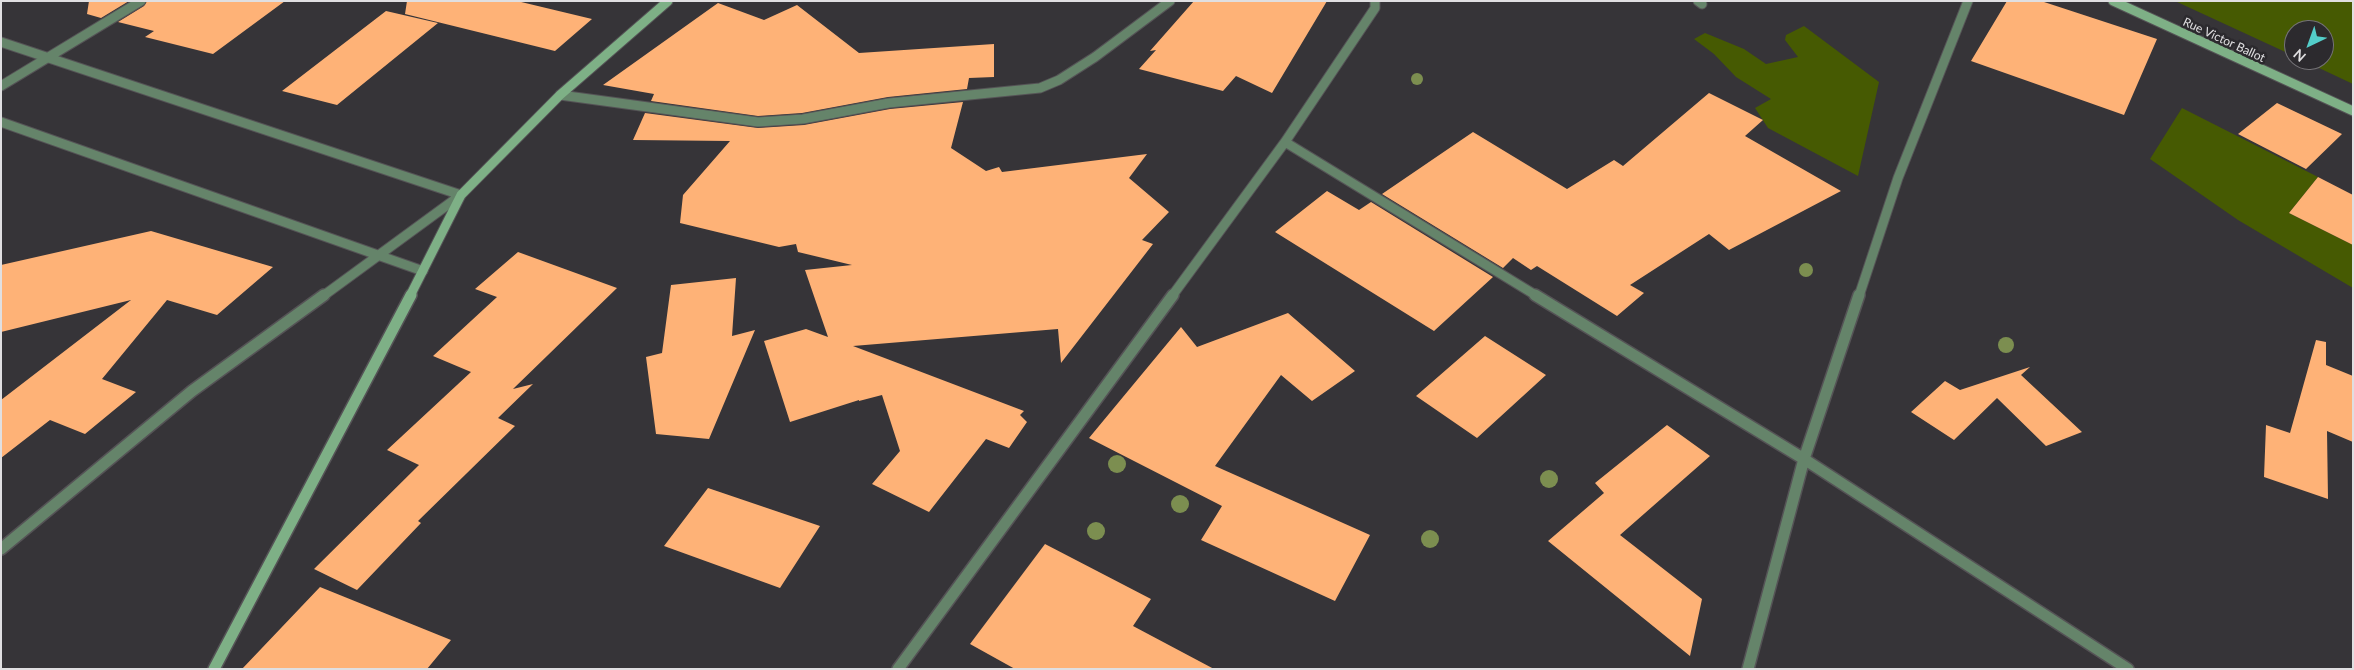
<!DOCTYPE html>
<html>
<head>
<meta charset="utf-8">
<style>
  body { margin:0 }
  #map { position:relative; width:2354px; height:670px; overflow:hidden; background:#363438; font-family:Lato,sans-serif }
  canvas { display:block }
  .frame { position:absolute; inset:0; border:2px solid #e0dfe1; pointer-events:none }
  .north { position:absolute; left:2284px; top:20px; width:50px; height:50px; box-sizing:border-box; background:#2c2a2e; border:1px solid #747276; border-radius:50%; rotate:222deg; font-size:14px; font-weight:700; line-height:20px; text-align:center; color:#e0dfe1 }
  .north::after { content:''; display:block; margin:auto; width:18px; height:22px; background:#53cdc9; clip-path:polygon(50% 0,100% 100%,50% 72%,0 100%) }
</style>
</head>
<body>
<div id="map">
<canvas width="2354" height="670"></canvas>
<div class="frame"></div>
<div class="north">N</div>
</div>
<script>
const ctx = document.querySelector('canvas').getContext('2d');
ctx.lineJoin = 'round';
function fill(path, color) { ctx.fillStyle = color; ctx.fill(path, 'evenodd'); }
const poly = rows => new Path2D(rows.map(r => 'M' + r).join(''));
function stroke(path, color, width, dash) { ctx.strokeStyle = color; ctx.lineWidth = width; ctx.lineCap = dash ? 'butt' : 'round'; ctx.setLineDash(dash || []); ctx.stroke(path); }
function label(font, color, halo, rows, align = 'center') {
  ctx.font = font + ' Lato,sans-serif'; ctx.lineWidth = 5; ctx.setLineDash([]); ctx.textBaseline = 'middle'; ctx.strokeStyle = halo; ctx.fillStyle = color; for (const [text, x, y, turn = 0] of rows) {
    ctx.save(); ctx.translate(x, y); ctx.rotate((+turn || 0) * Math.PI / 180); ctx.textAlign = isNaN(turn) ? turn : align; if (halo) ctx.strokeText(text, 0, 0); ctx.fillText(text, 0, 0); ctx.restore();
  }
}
fill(poly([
  [2175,1,2353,1,2353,84,2302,60,2324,60,2324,30,2294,30,2294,56],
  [1804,26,1879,82,1858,176,1768,128,1755,108,1771,99,1736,77,1714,54,1694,39,1705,33,1744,49,1766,64,1798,57,1785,40,1786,35],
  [2182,108,2318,177,2289,213,2353,245,2353,288,2238,220,2150,159]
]), '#465a02');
fill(poly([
  [89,1,129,1,101,18,87,14],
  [147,1,285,1,213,54,145,37,154,31,118,22,144,6],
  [407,1,517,1,592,19,555,51,405,14],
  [1194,1,1327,1,1272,93,1236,76,1223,91,1139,69,1156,50,1150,51],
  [2007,1,2041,1,2157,39,2124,115,1971,61],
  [718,3,764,20,797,5,859,53,994,44,994,77,969,78,967,89,888,97,802,113,758,116,651,101,654,94,603,85],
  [386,11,438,23,337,105,282,91],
  [1709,93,1763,120,1745,136,1841,191,1729,250,1709,234,1630,285,1644,293,1617,316,1537,266,1531,270,1513,258,1503,268,1382,194,1473,132,1567,189,1614,160,1623,166],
  [963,102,951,148,986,171,999,167,1002,172,1147,154,1129,178,1169,212,1142,240,1153,244,1061,363,1058,329,853,346,1024,411,1020,415,1027,422,1009,448,986,439,929,512,872,484,900,451,882,395,859,401,859,400,790,422,764,341,806,329,828,337,805,270,852,265,798,252,796,244,779,247,680,223,683,195,730,141,633,140,645,113,758,128,804,125,890,109],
  [2277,103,2342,134,2306,169,2238,134],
  [2318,177,2353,195,2353,245,2289,213],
  [1327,191,1359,210,1371,202,1493,277,1434,331,1275,232],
  [151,231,273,267,217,315,167,300,102,379,136,392,85,434,50,420,1,458,1,400,131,300,1,332,1,265],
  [518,252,617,288,513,389,533,384,498,418,515,426,418,521,421,523,357,590,314,569,419,465,387,450,471,372,433,356,497,297,475,289],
  [736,278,732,336,755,330,709,439,656,434,646,357,662,353,671,285],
  [1288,313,1355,371,1312,401,1281,375,1215,466,1370,535,1335,601,1201,540,1222,506,1089,438,1181,327,1197,347],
  [1485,336,1546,375,1477,438,1416,396],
  [2316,340,2326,342,2326,365,2353,376,2353,442,2327,431,2328,499,2264,477,2266,425,2290,433],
  [2030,367,2021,375,2082,432,2046,446,1997,398,1954,440,1911,412,1945,381,1960,390],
  [1667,425,1710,456,1620,535,1702,599,1690,656,1548,541,1604,493,1595,483],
  [708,488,820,526,780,588,664,546],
  [1045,544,1151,599,1133,626,1214,669,1015,669,970,644],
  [320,587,451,640,427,669,242,669]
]), '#feb277');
const streetFar1 = poly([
  [1698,1,1702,4],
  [1,42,461,195],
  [1,86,141,1],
  [560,95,758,122,803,119,889,103,1040,88,1059,80,1095,57,1170,1],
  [1,122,423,271],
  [1285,142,1537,296],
  [323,296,461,195],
  [1172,296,1285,142,1375,8,1375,1],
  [1859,296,1898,178,1968,1]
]);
const street = poly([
  [1535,295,1804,459,2128,669],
  [1,549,192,391,324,295],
  [898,669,1173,295],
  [1748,669,1804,459,1859,295]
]);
const secondaryFar1 = poly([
  [2113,1,2353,111],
  [410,296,461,195,560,95,668,1]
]);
const secondary = poly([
  [214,669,411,295]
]);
stroke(streetFar1, '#555356', 11);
stroke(street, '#555356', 14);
stroke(secondaryFar1, '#555356', 11);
stroke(secondary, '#555356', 14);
stroke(streetFar1, '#65846a', 9);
stroke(street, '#65846a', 11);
stroke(secondaryFar1, '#7eb086', 9);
stroke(secondary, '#7eb086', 11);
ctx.fillStyle = '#7c8e50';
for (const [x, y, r] of [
  [1417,79,6],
  [1806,270,7],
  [2006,345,8],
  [1117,464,9],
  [1549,479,9],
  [1180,504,9],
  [1096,531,9],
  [1430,539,9]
]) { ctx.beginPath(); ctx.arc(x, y, r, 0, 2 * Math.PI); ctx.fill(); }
label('12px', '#e0dfe1', '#2c2a2e', [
  ["Rue Victor Ballot",2224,40,25]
]);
</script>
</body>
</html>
